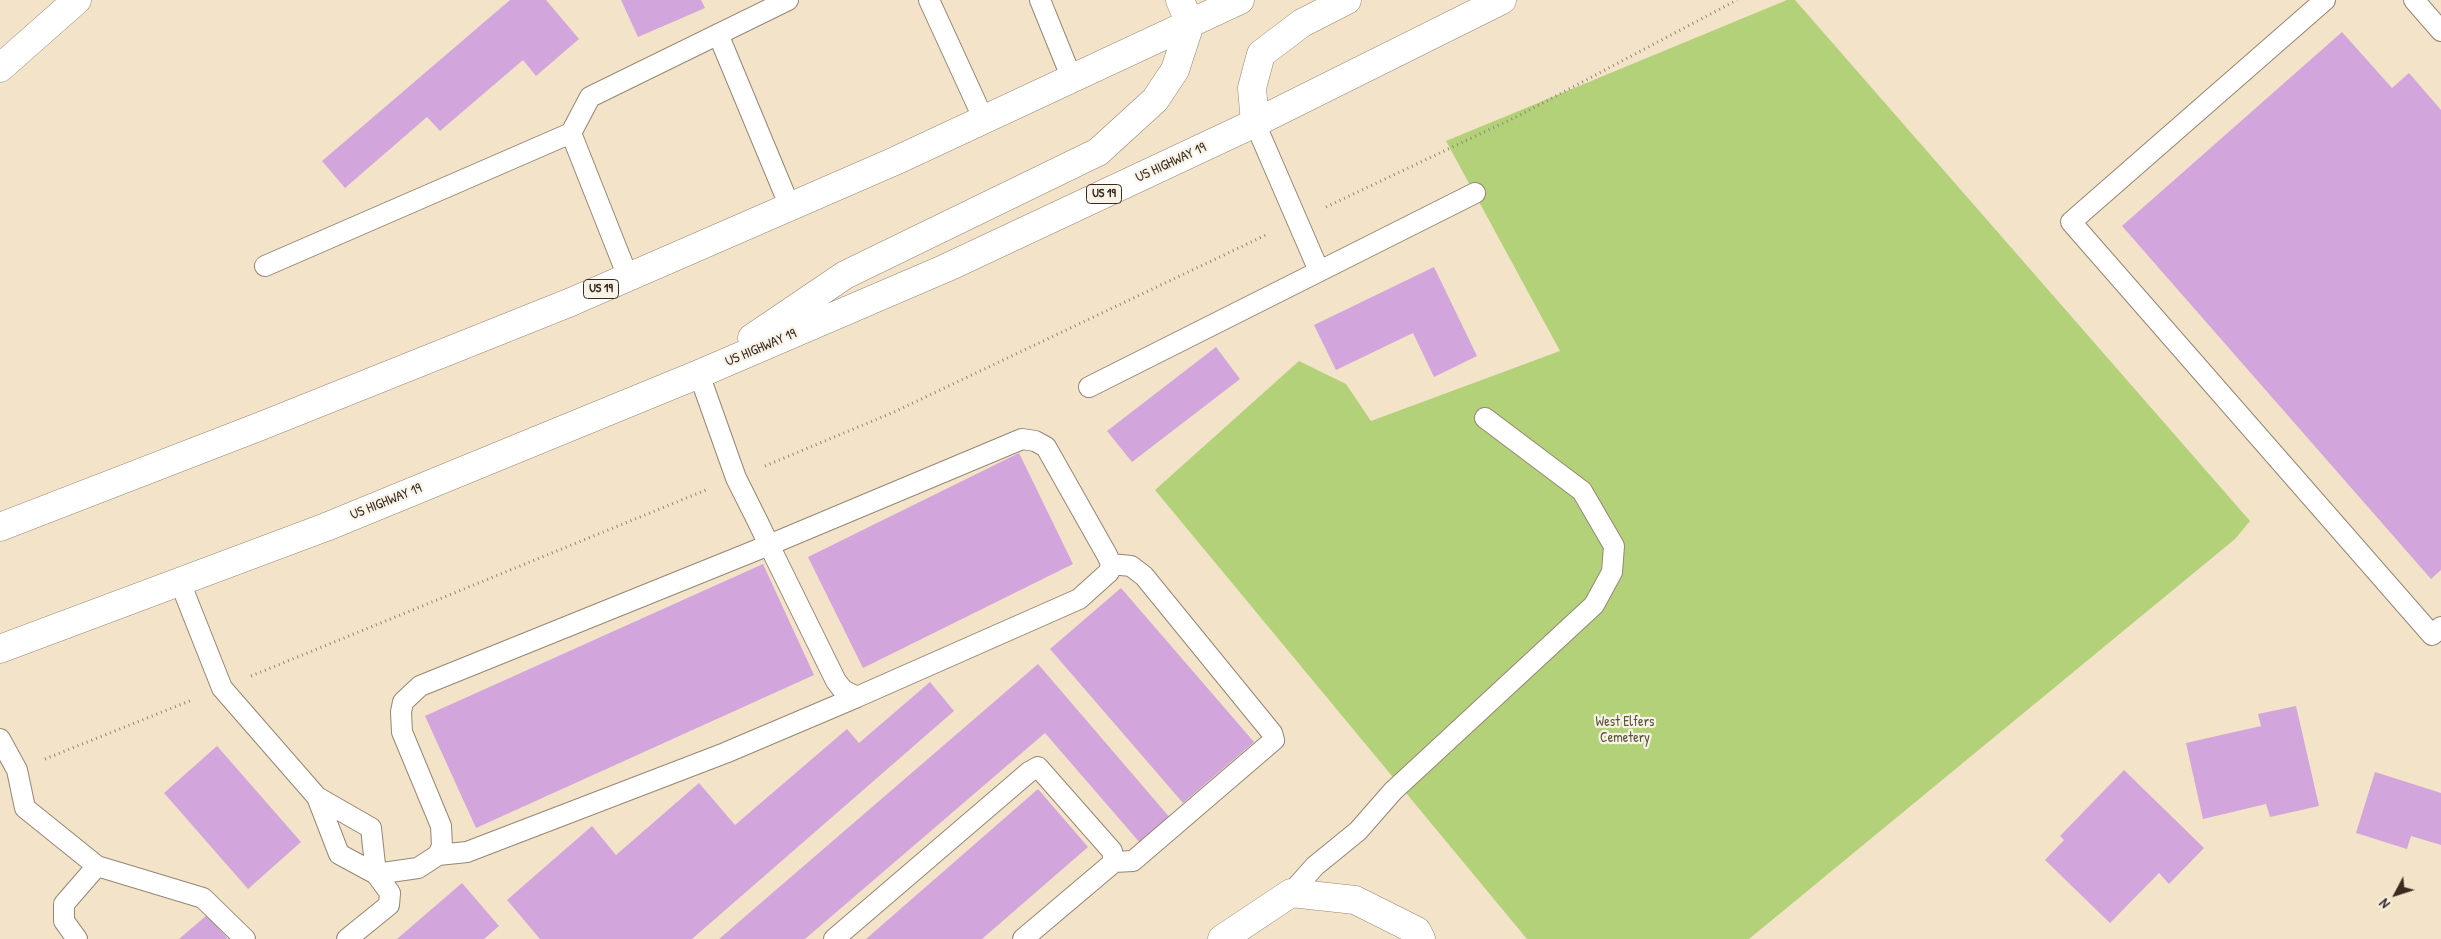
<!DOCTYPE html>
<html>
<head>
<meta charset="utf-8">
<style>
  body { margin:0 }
  #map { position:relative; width:2441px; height:939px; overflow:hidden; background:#f2e3c9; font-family:"Patrick Hand",sans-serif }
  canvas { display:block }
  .north { position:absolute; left:2371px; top:869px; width:50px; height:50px; -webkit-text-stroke:4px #f7f3e8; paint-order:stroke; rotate:230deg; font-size:14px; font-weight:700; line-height:20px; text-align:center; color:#3b2a1e }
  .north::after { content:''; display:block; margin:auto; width:18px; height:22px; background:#3b2a1e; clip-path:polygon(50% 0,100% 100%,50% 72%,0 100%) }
</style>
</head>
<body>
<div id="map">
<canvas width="2441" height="939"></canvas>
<div class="north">N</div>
</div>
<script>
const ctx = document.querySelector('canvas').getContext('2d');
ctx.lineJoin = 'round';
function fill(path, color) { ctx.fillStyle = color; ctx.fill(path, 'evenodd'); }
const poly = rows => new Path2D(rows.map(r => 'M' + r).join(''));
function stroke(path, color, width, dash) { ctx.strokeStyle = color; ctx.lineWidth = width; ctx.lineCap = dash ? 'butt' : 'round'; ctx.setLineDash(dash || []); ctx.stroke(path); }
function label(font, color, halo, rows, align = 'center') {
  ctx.font = font + ' "Patrick Hand",sans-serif'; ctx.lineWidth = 4.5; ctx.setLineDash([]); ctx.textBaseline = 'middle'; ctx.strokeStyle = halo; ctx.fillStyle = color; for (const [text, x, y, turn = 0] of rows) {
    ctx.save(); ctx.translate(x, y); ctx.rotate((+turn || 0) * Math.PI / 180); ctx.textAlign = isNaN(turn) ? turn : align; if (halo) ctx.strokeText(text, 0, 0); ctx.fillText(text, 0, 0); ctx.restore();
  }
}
fill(poly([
  [1787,0,1795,0,2250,521,2235,539,1749,939,1527,939,1155,490,1299,361,1346,384,1371,421,1560,351,1446,141]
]), '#b3d178');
fill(poly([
  [510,0,546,0,579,39,536,76,523,60,440,131,427,117,345,188,322,161],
  [621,0,701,0,705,8,638,37],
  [2342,32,2392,88,2409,73,2441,110,2441,570,2431,579,2122,226],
  [1434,267,1477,356,1434,377,1413,333,1336,370,1314,325],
  [1216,347,1240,379,1132,462,1107,431],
  [1019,453,1073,564,863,668,808,557],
  [763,564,814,675,476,828,425,716],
  [1121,588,1254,742,1183,803,1050,649],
  [1038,664,1171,819,1141,844,1045,733,805,939,719,939],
  [930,682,954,711,692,939,540,939,507,900,592,826,616,855,699,783,735,825,847,729,859,743],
  [2296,706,2319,806,2270,817,2266,804,2203,819,2186,743,2261,726,2258,714],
  [217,746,301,842,248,889,164,793],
  [2124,770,2204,848,2169,884,2159,873,2110,923,2045,860,2064,840,2060,836],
  [2375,772,2441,793,2441,845,2411,836,2407,849,2356,833],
  [1038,789,1088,847,982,939,866,939],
  [462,883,499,926,484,939,397,939],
  [207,915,228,939,179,939]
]), '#d2a6dc');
const service = poly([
  [929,0,984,120],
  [1040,0,1072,79],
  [2325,0,2071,222,2432,635,2441,627],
  [2414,0,2441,31],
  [718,34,790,207],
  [1255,123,1319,271],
  [265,266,571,133],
  [628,277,571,133,590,97,788,0],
  [1089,387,1475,193],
  [1111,564,1131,566,1144,576,1272,733,1274,740,1133,861,1114,862],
  [180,582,222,688,317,797,371,828,376,874,339,854,317,797],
  [0,739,17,770,25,808,97,866,203,898,245,939],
  [438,855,467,852,725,753,857,697],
  [376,874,418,868,438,855,442,846,441,826,402,732,401,712,403,702,420,686,769,545,1022,439,1035,441,1046,447,1107,555,1111,564,1109,572,1079,599,857,697,843,690,836,681,769,545,758,522,736,478,699,374],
  [1291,893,1315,866,1358,831,1393,791,1594,605,1612,572,1614,546,1582,491,1485,418],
  [77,939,64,921,64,904,97,866],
  [347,939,389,905,390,893,376,874],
  [834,939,1029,772,1038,767,1112,851,1114,862,1023,939]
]);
const minor = poly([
  [1180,0,1190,24],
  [0,68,77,0],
  [1222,939,1291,893,1355,900,1417,931,1421,939]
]);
const trunk = poly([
  [1255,123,1252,88,1261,54,1302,23,1347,0],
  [752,338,845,275,1098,152,1155,100,1175,70,1190,24],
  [0,527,261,426,571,302,895,161,1240,0],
  [0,649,326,527,699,374,946,268,1255,123,1502,0]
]);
stroke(service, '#968674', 22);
stroke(minor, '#968674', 29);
stroke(trunk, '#968674', 29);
stroke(poly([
  [1326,207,1520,115,1737,0],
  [765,466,894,412,1268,234],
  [251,676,706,490],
  [45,759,192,700]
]), '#968674', 3, [1, 4]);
stroke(service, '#fff', 20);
stroke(minor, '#fff', 28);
stroke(trunk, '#fff', 28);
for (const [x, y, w] of [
  [1104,194,35],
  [601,289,35]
]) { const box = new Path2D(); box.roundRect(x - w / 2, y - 9.5, w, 19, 4); ctx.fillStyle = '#f7f3e8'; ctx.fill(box); stroke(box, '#3b2a1e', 1); }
label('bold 12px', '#3b2a1e', null, [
  ["US 19",1104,194],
  ["US 19",601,289]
]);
label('14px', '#3b2a1e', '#f7f3e8', [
  ["US HIGHWAY 19",1171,163,-25],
  ["US HIGHWAY 19",761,348,-23],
  ["US HIGHWAY 19",386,502,-22]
]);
label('14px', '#595434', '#f7f3e8', [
  ["West Elfers",1625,722],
  ["Cemetery",1625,738]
]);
</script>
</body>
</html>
